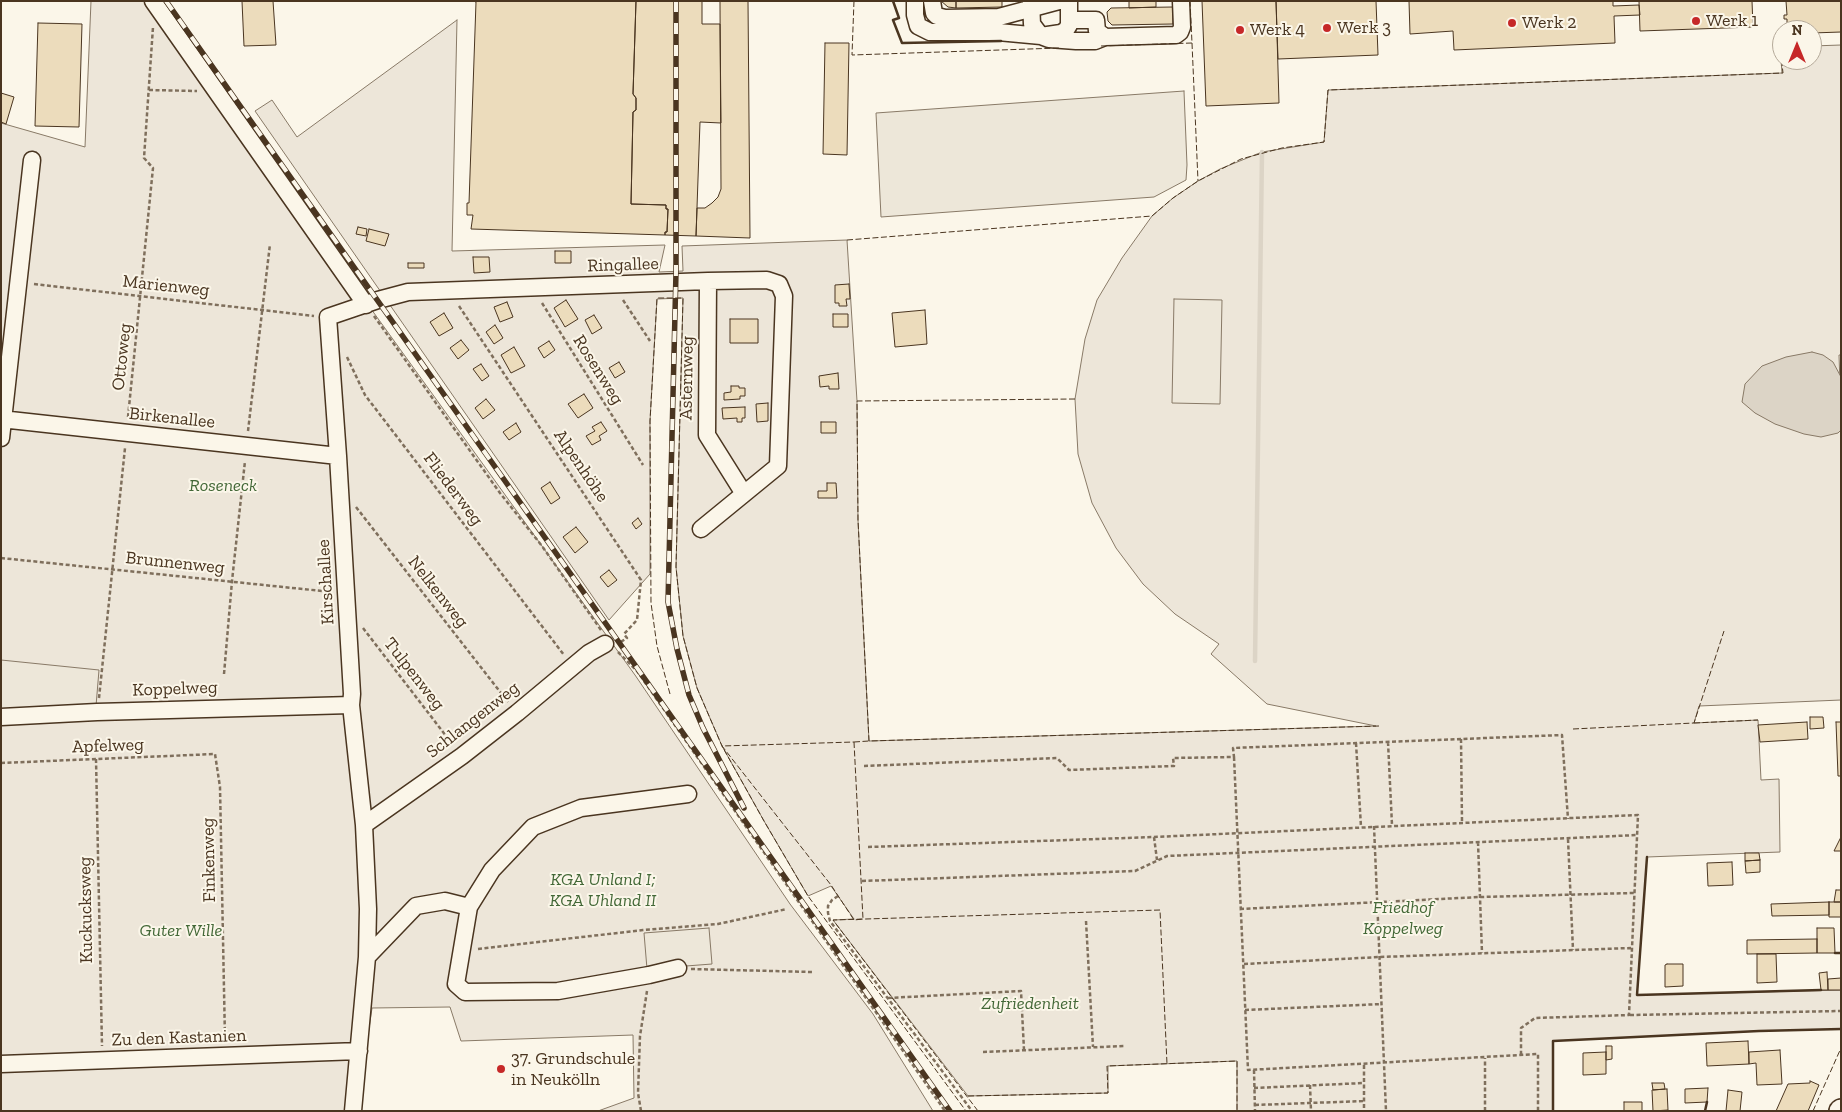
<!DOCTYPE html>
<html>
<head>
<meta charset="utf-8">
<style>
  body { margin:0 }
  #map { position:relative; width:1842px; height:1112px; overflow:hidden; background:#fbf6e9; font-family:"Zilla Slab",serif }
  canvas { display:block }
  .frame { position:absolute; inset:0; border:2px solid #4a3520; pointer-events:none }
  .north { position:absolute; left:1772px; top:20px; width:50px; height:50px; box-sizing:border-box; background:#fbf6e9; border:1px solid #b4a999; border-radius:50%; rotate:0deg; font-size:14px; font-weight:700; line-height:20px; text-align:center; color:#4a3520 }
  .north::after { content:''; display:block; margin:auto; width:18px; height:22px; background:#c62828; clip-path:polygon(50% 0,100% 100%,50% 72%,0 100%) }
</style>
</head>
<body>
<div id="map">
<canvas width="1842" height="1112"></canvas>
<div class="frame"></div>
<div class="north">N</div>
</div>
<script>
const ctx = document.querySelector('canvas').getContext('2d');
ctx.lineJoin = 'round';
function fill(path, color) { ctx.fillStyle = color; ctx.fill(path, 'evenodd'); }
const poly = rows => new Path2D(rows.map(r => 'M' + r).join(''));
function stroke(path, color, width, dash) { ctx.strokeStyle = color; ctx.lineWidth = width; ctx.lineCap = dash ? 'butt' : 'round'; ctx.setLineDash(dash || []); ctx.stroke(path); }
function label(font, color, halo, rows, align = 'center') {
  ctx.font = font + ' "Zilla Slab",serif'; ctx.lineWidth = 4; ctx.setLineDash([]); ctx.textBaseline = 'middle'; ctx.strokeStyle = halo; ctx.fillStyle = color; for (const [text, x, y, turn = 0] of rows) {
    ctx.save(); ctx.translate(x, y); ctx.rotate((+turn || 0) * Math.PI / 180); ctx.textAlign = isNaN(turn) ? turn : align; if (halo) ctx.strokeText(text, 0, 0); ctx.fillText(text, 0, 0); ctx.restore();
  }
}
const green = poly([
  [91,1,149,1,635,675,790,904,873,1014,933,1111,598,1111,634,1098,633,1035,461,1041,450,1007,372,1008,357,1111,1,1111,1,123,85,147,91,1],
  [457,20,452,251,665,245,659,272,683,271,682,246,847,240,857,401,858,520,869,741,1376,726,1267,704,1211,654,1219,644,1175,614,1143,584,1116,548,1092,503,1078,454,1075,399,1085,339,1097,300,1122,258,1152,216,1173,198,1198,181,1220,169,1262,152,1324,142,1328,90,1782,73,1780,47,1782,47,1782,60,1812,60,1812,46,1841,45,1841,355,1839,355,1841,414,1841,700,1699,706,1694,723,1758,720,1761,780,1779,779,1780,852,1647,857,1637,995,1841,990,1841,1029,1759,1031,1553,1041,1553,1111,1237,1111,1237,1061,1108,1066,1108,1093,968,1096,833,920,854,919,831,886,808,896,764,821,722,746,697,688,683,636,676,567,683,298,657,299,650,421,650,574,609,620,255,111,272,100,297,137,457,20]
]);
fill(green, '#ede6d9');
stroke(green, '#887966', 1);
const parking = poly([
  [1184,91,1187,165,1186,180,1154,197,881,217,876,113,1184,91],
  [1174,299,1222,300,1220,404,1172,403,1174,299],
  [1,660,99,670,96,706,1,711,1,660],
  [709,928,712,964,647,969,644,933,709,928]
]);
fill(parking, '#ede7d9');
stroke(parking, '#887966', 1);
const water = poly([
  [1812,352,1823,355,1833,362,1841,377,1841,430,1838,433,1821,437,1804,434,1775,424,1755,413,1742,402,1745,384,1762,366,1786,357,1812,352]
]);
fill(water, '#dcd4c6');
stroke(water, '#887966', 1);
stroke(poly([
  [1255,661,1262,152]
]), '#dcd4c6', 4.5);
const building = poly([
  [242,1,273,1,276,45,244,46,242,1],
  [473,1,636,1,633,94,636,98,636,110,633,112,631,204,666,205,666,209,668,209,667,232,665,232,665,235,471,229,473,215,467,215,467,203,469,203,476,2,473,1],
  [636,1,702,1,702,24,720,24,721,123,700,122,696,236,665,235,665,232,667,232,668,209,666,209,666,205,631,204,633,112,636,110,636,98,633,94,636,1],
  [720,1,748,1,750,238,696,236,697,208,705,208,712,203,718,197,721,189,720,1],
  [941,1,956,1,956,8,948,7,941,1],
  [956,1,1002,1,1002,7,956,8,956,1],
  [1129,1,1156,1,1156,7,1129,8,1129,1],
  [1202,1,1276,1,1279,103,1206,106,1202,1],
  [1276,1,1376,1,1378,55,1278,59,1276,1],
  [1409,1,1613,1,1613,6,1639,5,1640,15,1614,16,1615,43,1454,50,1453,31,1410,34,1409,1],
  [1639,1,1752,1,1753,27,1640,31,1639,1],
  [1786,1,1841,1,1841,32,1812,33,1812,30,1787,30,1787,19,1784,19,1784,15,1787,15,1786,1],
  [1173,7,1173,24,1112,25,1108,21,1107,12,1111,8,1173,7],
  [38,23,82,24,79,127,35,126,38,23],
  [825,43,849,43,847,155,823,154,825,43],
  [1,93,14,97,6,124,1,122,1,93],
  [358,227,367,229,366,236,356,234,358,227],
  [369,229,389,234,385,246,366,241,369,229],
  [555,251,571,251,571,263,555,263,555,251],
  [473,257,489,257,490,272,474,273,473,257],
  [408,263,424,263,424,268,408,268,408,263],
  [849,284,850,299,846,299,847,306,839,306,839,303,835,303,835,285,849,284],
  [566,300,578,319,565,327,554,308,566,300],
  [507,302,513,317,500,322,494,307,507,302],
  [925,310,927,344,895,347,892,313,925,310],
  [444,313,453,328,439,336,430,322,444,313],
  [833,314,848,314,848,327,833,327,833,314],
  [594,315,602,328,592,334,585,320,594,315],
  [730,319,758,319,758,343,730,343,730,319],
  [495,325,503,338,494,344,486,332,495,325],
  [461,340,469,350,458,359,450,348,461,340],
  [549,341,555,350,544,358,538,348,549,341],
  [514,347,525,366,511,373,501,355,514,347],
  [619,362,625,372,615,378,609,368,619,362],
  [481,364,489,376,482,381,473,369,481,364],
  [838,373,839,389,829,389,829,386,820,387,819,376,838,373],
  [731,386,739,386,739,388,745,388,745,396,740,396,740,399,724,400,724,393,731,392,731,386],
  [584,394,593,408,578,418,568,404,584,394],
  [486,399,495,410,483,419,475,408,486,399],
  [768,403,768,421,757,422,756,404,768,403],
  [745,407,745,418,742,418,742,422,737,422,737,418,723,419,722,408,745,407],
  [601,422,607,431,599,436,601,440,592,445,586,436,595,431,592,427,601,422],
  [821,422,836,422,836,433,821,433,821,422],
  [516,423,521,432,509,440,503,432,516,423],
  [550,482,560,498,551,504,541,488,550,482],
  [827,483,836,483,837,498,818,498,818,491,827,491,827,483],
  [638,518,642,524,636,529,632,523,638,518],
  [576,527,588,542,575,553,563,537,576,527],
  [609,570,617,580,608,587,600,577,609,570],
  [1810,717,1823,717,1824,728,1810,729,1810,717],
  [1807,722,1808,739,1760,742,1758,725,1807,722],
  [1836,722,1841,722,1841,776,1838,776,1836,722],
  [1841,837,1841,851,1834,851,1841,837],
  [1745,853,1759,853,1760,860,1745,861,1745,853],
  [1760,860,1760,872,1746,873,1745,861,1760,860],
  [1732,862,1733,885,1708,886,1707,863,1732,862],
  [1836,890,1841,890,1841,902,1834,902,1836,890],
  [1829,902,1829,915,1772,916,1771,904,1829,902],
  [1829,902,1841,902,1841,917,1829,917,1829,902],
  [1817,928,1834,928,1835,953,1817,953,1817,928],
  [1817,939,1817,953,1747,954,1747,940,1817,939],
  [1757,954,1776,954,1777,982,1757,983,1757,954],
  [1667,964,1683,964,1683,986,1665,987,1665,965,1667,964],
  [1827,972,1828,990,1821,990,1819,973,1827,972],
  [1841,978,1841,990,1828,990,1828,979,1841,978],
  [1748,1041,1749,1064,1707,1066,1706,1043,1748,1041],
  [1606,1046,1612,1046,1612,1059,1606,1060,1606,1046],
  [1780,1050,1782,1084,1757,1085,1756,1063,1749,1064,1749,1052,1780,1050],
  [1606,1052,1606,1074,1583,1075,1583,1053,1606,1052],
  [1810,1081,1819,1085,1808,1111,1776,1111,1788,1084,1810,1083,1810,1081],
  [1652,1083,1664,1083,1665,1089,1653,1090,1652,1083],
  [1708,1088,1707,1102,1685,1103,1685,1089,1708,1088],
  [1667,1089,1668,1110,1653,1111,1652,1090,1667,1089],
  [1728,1090,1742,1092,1740,1111,1726,1111,1728,1090],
  [1624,1102,1642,1102,1642,1111,1624,1111,1624,1102]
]);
fill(building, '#ecdcbc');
stroke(building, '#4a3520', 1);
const minor = poly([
  [153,1,366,305],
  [915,1,915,15,918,26,930,32,998,32,1041,36,1061,33,1066,30,1069,25,1069,1],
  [932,1,934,13,937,16,945,18,999,17,1059,1],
  [1031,1,1032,24,1041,36,1049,39,1076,41,1095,41,1105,37,1176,35,1180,32,1182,27,1181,1],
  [1069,20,1096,20,1097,31,1105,37],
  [708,281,707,435,744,494],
  [1,419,338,456],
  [1,438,32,160],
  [1,717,97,712,351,705],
  [364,825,462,756,517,713,589,653,605,644],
  [469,907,492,870,533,827,581,808,688,794],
  [367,957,416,906,445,901,469,907,456,984,465,992,558,991,649,975,678,968],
  [1,1064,359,1051],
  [353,1111,367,957,368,909,364,825,351,705,352,694,338,456,328,317,378,300,408,292,708,281,767,280,779,284,784,296,778,466,701,529]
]);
const major = poly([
  [1840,1111,1841,1110]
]);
stroke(minor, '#4a3520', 19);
stroke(major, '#4a3520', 24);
stroke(poly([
  [149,90,197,91],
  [34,284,314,316],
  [623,300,650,341],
  [542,303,643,465],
  [459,306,641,580,637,620,624,634,627,638,619,643],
  [374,316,500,493,542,546,601,630],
  [347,357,365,395,564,655],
  [128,417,153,168,144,158,153,27],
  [248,431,270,244],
  [356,507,508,702],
  [1,558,332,592],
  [363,628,453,745],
  [618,652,637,671,945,1111],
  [224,674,232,581,245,461],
  [99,698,125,448],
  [1461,739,1462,822],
  [1388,742,1392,825],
  [1356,743,1361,827],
  [1234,757,1248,1070,1538,1054,1538,1111],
  [96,759,102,1046],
  [1,763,215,754,220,787,225,1040],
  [864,766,1057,758,1069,770,1174,766,1173,758,1234,757,1233,748,1562,735,1568,819],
  [1374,826,1386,1111],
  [1154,837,1157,860],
  [1568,839,1573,950],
  [1478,842,1482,953],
  [868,847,1154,837,1638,815,1629,1015,1535,1018,1521,1028,1521,1056],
  [862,881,1135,871,1167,856,1638,835],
  [838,896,832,900,828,906,828,913,830,921,972,1111],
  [1240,909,1480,897,1634,893],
  [1086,921,1093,1047],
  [478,949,643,930,718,924,787,909],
  [1244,964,1380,957,1631,948],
  [691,969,812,972],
  [888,998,1021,991,1024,1050],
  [1245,1010,1382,1004],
  [1630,1015,1841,1011],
  [983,1052,1125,1046],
  [1364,1065,1364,1111],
  [1254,1070,1255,1111],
  [1310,1085,1311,1111],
  [1254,1088,1364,1083],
  [1255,1105,1364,1101],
  [641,1111,638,1093,640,1036,647,991],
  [1485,1111,1485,1058]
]), '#7f6f5c', 2.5, [4, 2.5]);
stroke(minor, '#fbf6e9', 16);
stroke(major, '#fbf6e9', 21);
const rail = poly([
  [166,1,950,1111],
  [676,1,676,272,668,602,677,649,689,695,703,728,744,808]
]);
stroke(rail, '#4a3520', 5.5);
stroke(rail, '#fbf6e9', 4, [11]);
stroke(poly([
  [854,1,852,55,1059,48],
  [1192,43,1198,181],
  [1101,46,1192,43,1190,1],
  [847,240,1152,216,1173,198,1198,181,1241,159,1282,148,1324,142,1328,90,1783,73,1780,47],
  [1075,399,857,401,858,520,869,741,1379,726],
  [670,694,657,646,651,603,650,421,657,298,683,298,676,567,683,636,697,688,722,746,764,821,808,896,966,1111],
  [1694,723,1758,720],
  [1573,729,1694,723,1724,631],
  [854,742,863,919,854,920,831,885,722,746,854,742],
  [854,742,869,741],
  [968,1096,1108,1093,1107,1066,1237,1061,1237,1111],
  [978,1111,833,920,1160,910,1167,1064],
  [1813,1111,1841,1048]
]), '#4a3520', 1, [6, 2.5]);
stroke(poly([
  [893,1,899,18,893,20,902,43,1001,41],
  [1647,857,1637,995,1821,990],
  [1835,953,1841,953],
  [1553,1111,1553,1041,1759,1031,1841,1029],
  [1705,1111,1707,1102]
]), '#4a3520', 2.5);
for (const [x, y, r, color] of [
  [1696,21,5,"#c62828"],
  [1512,23,5,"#c62828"],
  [1327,28,5,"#c62828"],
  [1240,30,5,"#c62828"],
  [501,1069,5,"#c62828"]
]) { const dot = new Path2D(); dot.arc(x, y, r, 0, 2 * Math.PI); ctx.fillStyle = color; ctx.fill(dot); stroke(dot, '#fbf6e9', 2); }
label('18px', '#4a3520', '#fbf6e9', [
  ["Werk 1",1706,21],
  ["Werk 2",1522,23],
  ["Werk 3",1337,28],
  ["Werk 4",1250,30],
  ["37. Grundschule",511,1059],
  ["in Neukölln",511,1080]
], 'left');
label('18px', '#4a3520', '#fbf6e9', [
  ["Ringallee",623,265,-2],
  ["Marienweg",166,286,6],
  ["Ottoweg",122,357,-84],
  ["Rosenweg",598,370,58],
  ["Asternweg",687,378,-89],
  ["Birkenallee",172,418,6],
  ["Alpenhöhe",581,466,56],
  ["Fliederweg",453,489,53],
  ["Brunnenweg",175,563,6],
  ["Kirschallee",326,582,-93],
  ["Nelkenweg",438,592,52],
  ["Tulpenweg",414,674,52],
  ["Koppelweg",175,689,-2],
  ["Schlangenweg",473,720,-38],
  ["Apfelweg",108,746,-2],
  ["Finkenweg",209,860,-91],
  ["Kuckucksweg",86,910,-91],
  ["Zu den Kastanien",179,1038,-2]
]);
label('italic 18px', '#436837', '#fbf6e9', [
  ["Roseneck",223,486],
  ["KGA Unland I;",603,880],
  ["KGA Uhland II",603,901],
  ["Friedhof",1403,908],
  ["Koppelweg",1403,929],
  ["Guter Wille",181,931],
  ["Zufriedenheit",1030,1004]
]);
</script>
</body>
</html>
